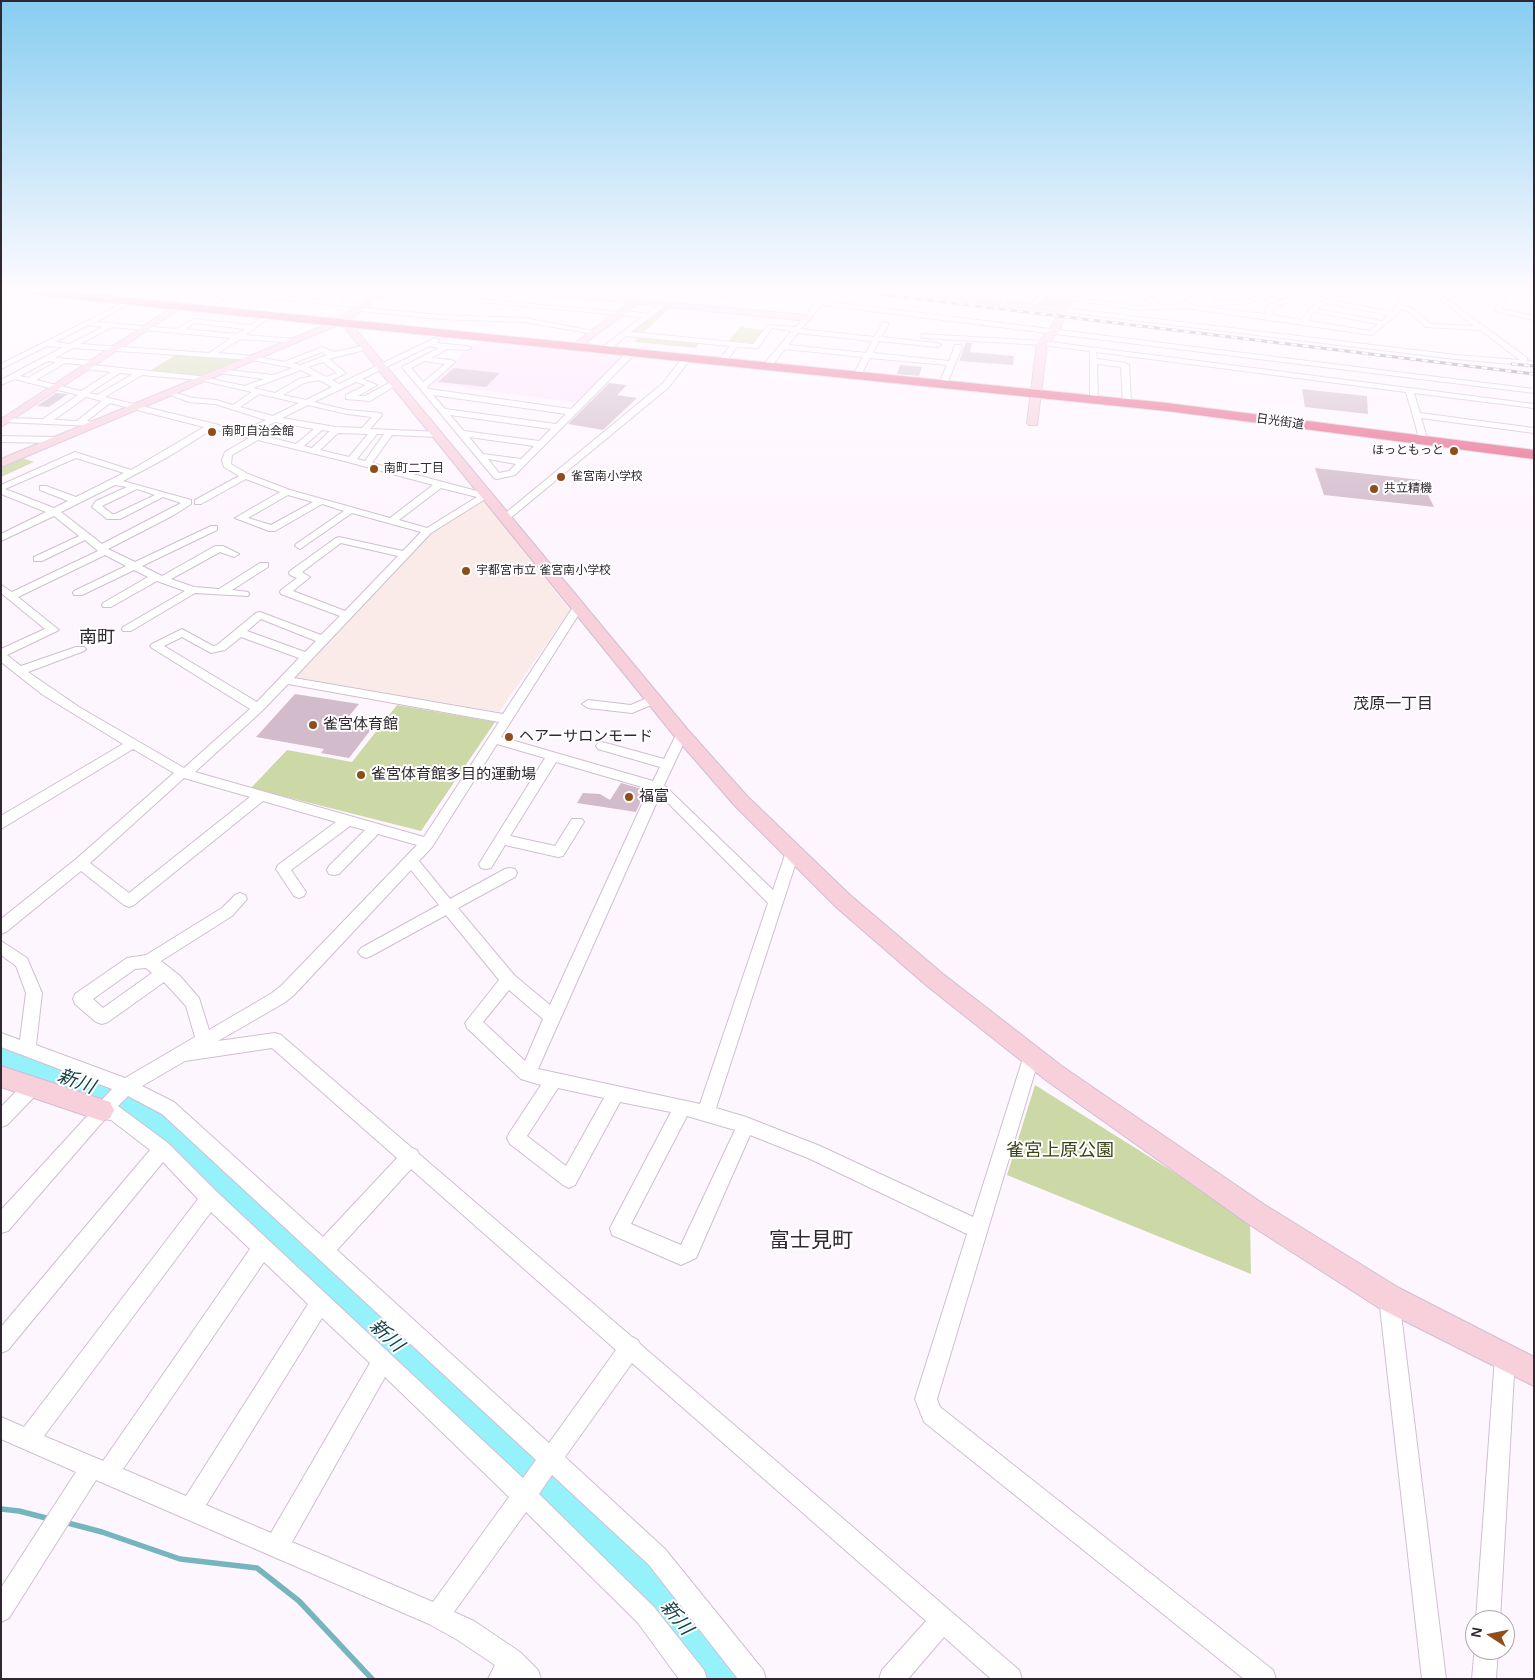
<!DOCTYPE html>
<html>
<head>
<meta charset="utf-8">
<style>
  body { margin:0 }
  #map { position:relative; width:1535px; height:1680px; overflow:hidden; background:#fef6ff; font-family:Arial,sans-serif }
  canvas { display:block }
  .frame { position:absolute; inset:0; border:2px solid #2f2830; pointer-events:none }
  .north { position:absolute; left:1465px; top:1610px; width:50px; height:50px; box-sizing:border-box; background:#fff; border:1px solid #aca9ac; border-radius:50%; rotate:281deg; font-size:14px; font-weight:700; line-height:20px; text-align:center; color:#2f2830 }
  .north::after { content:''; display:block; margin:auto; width:18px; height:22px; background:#8e4d19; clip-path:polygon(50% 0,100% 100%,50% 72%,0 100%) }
</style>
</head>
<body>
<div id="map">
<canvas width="1535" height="1680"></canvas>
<div class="frame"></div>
<div class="north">N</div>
</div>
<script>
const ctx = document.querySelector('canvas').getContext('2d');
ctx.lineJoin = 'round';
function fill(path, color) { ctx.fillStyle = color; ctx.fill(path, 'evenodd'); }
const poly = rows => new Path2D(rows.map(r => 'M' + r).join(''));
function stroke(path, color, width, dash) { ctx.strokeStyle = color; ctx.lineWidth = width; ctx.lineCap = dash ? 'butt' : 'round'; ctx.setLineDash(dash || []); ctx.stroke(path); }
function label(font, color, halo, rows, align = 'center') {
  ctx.font = font + ' Arial,"Noto Sans JP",sans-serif'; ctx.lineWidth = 4; ctx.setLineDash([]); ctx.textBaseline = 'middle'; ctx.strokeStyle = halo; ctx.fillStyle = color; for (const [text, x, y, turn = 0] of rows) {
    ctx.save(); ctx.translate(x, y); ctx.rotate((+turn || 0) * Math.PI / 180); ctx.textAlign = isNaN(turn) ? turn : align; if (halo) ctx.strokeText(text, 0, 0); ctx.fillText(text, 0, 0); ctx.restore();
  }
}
fill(poly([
  [479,340,625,355,578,403,428,383]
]), '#fde4fe');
fill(poly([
  [481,501,485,502,570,610,499,712,293,677,430,533]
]), '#fbebe8');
fill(poly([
  [1048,292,1065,294,1059,308,1036,305],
  [664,306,671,307,642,334,630,333],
  [740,327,764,330,754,343,729,341],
  [638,337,701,341,696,348,634,342],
  [177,354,244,359,203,376,148,372],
  [20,457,34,462,1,477,1,465],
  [397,705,495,722,421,831,251,788,287,750,352,762],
  [1035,1085,1250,1220,1251,1274,1007,1175]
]), '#ccd8a6');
stroke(poly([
  [1,1509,19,1511,50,1519],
  [64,1522,102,1532,180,1559,257,1568,299,1601,372,1679]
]), '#76b5be', 5.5);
fill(poly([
  [1,1044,98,1076,139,1093,313,1248,649,1557,742,1665,747,1679,703,1679,623,1583,293,1268,121,1111,92,1098,1,1067,1,1044]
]), '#95f2fb');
fill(poly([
  [966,342,972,343,970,352,1014,356,1013,365,959,361],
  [900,365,922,367,919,376,897,374],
  [454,368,500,373,486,387,438,382],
  [609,383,627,385,617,395,637,398,603,430,568,424],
  [1302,389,1367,396,1368,414,1305,407],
  [56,393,68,394,49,407,37,406],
  [1315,468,1421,480,1434,507,1324,495],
  [295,694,359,704,344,722,373,727,349,758,321,753,324,749,256,737],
  [621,783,646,790,636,812,577,803,583,793,600,794,610,800]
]), '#d2bbcb');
stroke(poly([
  [1524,360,1534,369]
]), '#d5cdd6', 8, [8, 4]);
const street = poly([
  [176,292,185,292,160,306,155,305,176,292],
  [220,292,246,292,332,301,342,292,350,292,339,302,364,304,367,306,366,308,440,315,524,318,599,332,595,334,524,322,440,319,360,311,357,309,358,307,231,295,202,310,198,310,198,308,223,294,220,292],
  [372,292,401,292,619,312,622,310,646,314,664,302,667,304,666,305,631,332,753,344,768,325,796,327,824,292,831,292,824,301,1534,389,1534,393,821,305,801,329,874,337,883,323,885,322,889,324,881,337,937,343,941,345,937,347,879,341,873,353,949,361,955,345,961,345,962,347,947,384,943,386,939,384,947,365,870,358,861,375,857,377,853,375,863,357,785,349,770,368,764,368,764,364,792,331,772,328,758,348,737,347,725,363,722,363,718,361,730,346,626,336,607,352,601,352,601,348,642,317,372,292],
  [798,333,872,341,866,353,788,345,798,333],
  [688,292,714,292,744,297,741,299,688,292],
  [971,292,977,292,973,300,971,301,968,299,971,292],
  [1003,292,1009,292,1004,303,1001,305,998,303,1003,292],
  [1043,292,1050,292,1034,307,1030,307,1030,305,1043,292],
  [1129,292,1146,293,1161,305,1182,304,1170,292,1222,292,1179,295,1190,304,1196,306,1265,314,1268,305,1303,293,1305,294,1305,296,1273,307,1272,315,1302,320,1309,309,1325,299,1392,312,1401,298,1400,292,1406,292,1407,298,1403,306,1412,308,1430,324,1474,326,1440,299,1422,292,1432,292,1444,297,1527,358,1527,361,1534,362,1534,366,1456,359,1065,312,1062,310,1065,308,1456,355,1520,360,1480,330,1426,327,1408,311,1401,309,1397,314,1372,335,1186,308,1136,310,1067,299,1070,297,1136,306,1153,305,1142,296,1129,292],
  [1326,303,1388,315,1382,321,1317,309,1326,303],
  [1313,312,1378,324,1370,331,1309,321,1313,312],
  [1274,292,1286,292,1244,304,1217,305,1214,303,1217,301,1244,300,1274,292],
  [1502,292,1508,292,1501,309,1534,316,1534,320,1495,311,1502,292],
  [129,300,131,301,131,303,96,322,176,329,194,319,250,325,266,315,270,315,270,317,245,335,293,339,296,339,296,343,240,339,218,353,252,356,284,362,322,347,334,352,368,345,368,349,329,359,346,373,332,380,339,384,435,338,439,340,436,343,467,346,471,348,467,350,447,349,431,358,451,360,455,362,427,387,429,389,571,409,628,351,634,351,634,355,515,475,497,479,494,478,402,367,439,348,429,346,362,379,377,385,358,396,365,396,393,381,400,383,370,401,346,399,346,395,366,385,356,382,314,402,347,410,381,413,382,415,370,429,440,432,441,434,437,437,392,435,372,463,488,494,490,496,431,533,294,678,503,714,575,604,583,604,584,606,501,737,653,781,660,767,598,749,596,746,598,743,602,742,664,759,678,731,686,731,688,734,664,785,773,890,787,849,792,848,797,849,799,853,716,1108,746,1117,820,1146,973,1217,1024,1055,1026,1050,1032,1048,1038,1050,1040,1055,937,1399,940,1407,1273,1670,1276,1679,1244,1679,924,1422,915,1399,967,1234,808,1158,750,1135,696,1258,681,1265,612,1235,610,1228,671,1112,620,1102,575,1185,569,1188,563,1185,510,1144,507,1138,510,1132,541,1085,521,1079,467,1028,465,1023,499,980,446,915,371,956,366,958,361,956,358,952,361,948,439,905,411,870,294,995,284,1003,218,1041,275,1033,281,1035,412,1148,417,1150,419,1154,632,1337,638,1340,640,1344,1019,1670,1022,1679,991,1679,944,1637,908,1679,879,1679,882,1670,926,1621,632,1363,565,1457,665,1549,763,1670,766,1679,738,1679,649,1565,552,1475,539,1494,654,1607,704,1670,707,1679,679,1679,638,1623,526,1512,454,1612,474,1621,520,1652,538,1670,541,1679,488,1679,495,1665,456,1639,429,1624,96,1480,9,1618,1,1622,1,1588,76,1472,1,1439,1,1417,24,1427,198,1199,163,1162,8,1350,1,1353,1,1327,150,1150,111,1120,105,1119,8,1231,1,1233,1,1210,112,1089,1,1047,1,1033,20,1040,26,993,16,966,1,955,1,941,27,958,42,993,36,1045,125,1078,195,1037,186,1006,164,982,108,1022,102,1024,96,1022,75,1004,73,999,75,994,127,958,146,955,222,908,235,895,240,893,245,895,247,899,232,916,161,961,180,976,199,998,209,1030,272,993,282,985,417,845,378,834,339,874,334,875,329,874,327,870,329,866,365,830,350,826,291,870,306,892,304,896,299,898,294,896,276,869,278,865,336,822,263,801,134,905,129,907,124,905,81,871,6,932,1,934,1,919,76,859,174,773,133,749,1,829,1,816,4,814,123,744,43,695,1,662,1,649,45,629,1,593,1,585,12,592,98,551,85,540,42,561,34,561,34,557,79,536,54,516,1,541,1,534,46,512,1,494,1,485,75,452,131,470,204,427,110,403,87,421,97,422,97,426,94,426,1,422,1,418,43,419,78,395,14,379,1,385,1,380,63,347,47,346,1,369,1,364,129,300],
  [195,323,245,329,237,334,185,329,195,323],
  [88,325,103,327,70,344,55,342,88,325],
  [112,327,177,333,231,338,209,353,80,344,112,327],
  [73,348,252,360,293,368,273,375,219,369,215,371,219,373,264,379,244,386,199,376,92,365,96,363,95,361,55,358,73,348],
  [322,352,327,355,301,365,293,363,322,352],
  [48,361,56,362,28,378,20,376,48,361],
  [424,361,445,364,423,382,411,368,424,361],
  [323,362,337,373,326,377,308,367,323,362],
  [65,363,87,365,83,367,87,369,111,372,81,391,36,380,65,363],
  [301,370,313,376,299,379,275,393,253,388,301,370],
  [120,373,133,374,97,395,89,393,120,373],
  [142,375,199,380,252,392,233,405,216,400,193,398,169,391,165,393,189,402,215,404,266,420,243,431,105,397,142,375],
  [319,380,332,387,306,400,283,395,304,383,319,380],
  [259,394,299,403,273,416,240,407,259,394],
  [433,395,566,414,556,424,445,409,433,395],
  [86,397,102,401,77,421,54,420,86,397],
  [308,405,347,414,372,417,362,428,336,427,282,418,308,405],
  [450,415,551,429,539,441,464,431,450,415],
  [275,422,314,429,296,444,252,433,275,422],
  [213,429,249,438,225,452,222,460,224,467,239,476,195,500,195,504,201,504,246,479,280,492,235,518,269,531,275,531,322,504,344,511,296,544,295,546,300,549,352,513,421,532,403,551,339,537,336,538,290,571,289,573,290,575,297,578,281,590,280,592,281,594,340,616,321,635,260,612,256,613,217,645,213,646,182,629,152,644,150,646,152,648,250,709,184,768,79,707,28,672,84,651,86,649,84,647,76,647,21,666,7,655,59,630,18,597,105,555,126,566,74,591,73,593,74,595,82,595,134,570,148,577,103,603,102,605,103,607,111,607,157,581,185,591,123,627,122,629,123,631,131,631,195,593,248,596,249,594,248,592,232,590,268,567,268,563,260,563,219,589,194,587,171,579,220,552,234,557,239,554,223,546,215,546,162,576,142,566,217,530,217,526,211,526,135,562,108,549,174,515,191,504,191,500,123,481,168,457,213,429],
  [322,430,330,431,312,448,304,446,322,430],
  [338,433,368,434,349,457,320,450,338,433],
  [377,434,384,434,365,461,357,459,377,434],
  [469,437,534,446,521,459,483,454,469,437],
  [258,440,348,462,433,485,390,518,290,490,248,474,231,464,232,455,258,440],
  [76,458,124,473,76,497,46,486,40,486,40,490,68,501,54,508,5,489,76,458],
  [488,459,516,464,509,471,499,473,488,459],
  [115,485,127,487,96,501,92,507,107,519,120,519,163,497,181,503,102,544,61,512,115,485],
  [441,488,477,497,427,528,399,520,441,488],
  [137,489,155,495,115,514,112,514,102,506,137,489],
  [288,495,313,502,271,525,248,518,288,495],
  [341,543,398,556,345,611,293,591,310,577,302,572,341,543],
  [261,619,316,641,305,652,247,631,261,619],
  [182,637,211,653,225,650,241,637,299,658,257,702,164,646,182,637],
  [288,684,499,722,424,837,195,772,262,711,288,684],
  [497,744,545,758,479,864,481,868,486,869,491,868,505,845,558,857,563,856,584,822,582,819,572,819,555,846,510,836,556,762,649,789,550,1005,514,975,458,908,515,877,517,873,515,869,510,868,505,869,450,899,419,861,432,847,497,744],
  [184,778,250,797,129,893,90,863,184,778],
  [660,795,768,903,700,1104,538,1069,660,795],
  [146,968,152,973,103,1008,93,999,135,969,146,968],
  [509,990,543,1019,525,1061,483,1022,509,990],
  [272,1048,397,1158,323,1237,174,1102,142,1086,185,1061,272,1048],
  [558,1088,604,1098,566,1166,527,1136,558,1088],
  [128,1096,162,1114,536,1460,523,1478,217,1192,168,1143,118,1106,128,1096],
  [687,1116,735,1130,681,1245,631,1224,687,1116],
  [411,1169,616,1350,549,1443,337,1250,411,1169],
  [211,1212,250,1249,103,1461,44,1436,211,1212],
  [264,1262,308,1304,186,1496,123,1469,264,1262],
  [322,1318,370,1363,271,1533,206,1505,322,1318],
  [385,1377,509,1497,433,1602,292,1542,385,1377],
  [922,334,1042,341,1534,404,1534,408,1414,393,1420,413,1534,428,1534,433,1421,418,1428,441,1424,444,1420,441,1406,392,1096,352,1097,359,1125,363,1129,365,1131,403,1127,405,1123,403,1121,367,1097,364,1098,400,1094,402,1090,400,1090,351,1042,345,925,338,922,338,922,334],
  [684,356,691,358,669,387,508,520,502,520,502,516,663,383,684,356],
  [1,436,55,437,59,440,55,443,1,442,1,436],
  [654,695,660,699,658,702,632,713,588,708,582,704,588,700,631,705,654,695],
  [32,1079,38,1081,40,1087,38,1093,7,1125,1,1127,1,1107,26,1081,32,1079],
  [1389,1288,1396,1291,1399,1298,1446,1679,1422,1679,1379,1298,1382,1291,1389,1288],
  [1505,1347,1512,1350,1515,1357,1500,1620,1476,1620,1495,1357,1498,1350,1505,1347],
  [1475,1647,1475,1650,1498,1650,1496,1679,1472,1679,1475,1647]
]);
const secondary = poly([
  [375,292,385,292,343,325,338,325,1,467,1,459,337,320,375,292],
  [534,292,569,292,634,299,641,295,644,296,644,300,807,315,812,318,807,321,638,304,576,350,572,349,572,345,628,303,538,295,534,292],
  [911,292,940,292,1061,307,1067,292,1076,292,1059,331,1047,344,1037,425,1029,425,1027,423,1037,343,1050,330,1058,312,915,295,911,292],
  [177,304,180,305,180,309,1,427,1,419,177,304],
  [354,321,359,324,357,331,688,730,747,796,850,895,943,974,1063,1067,1265,1205,1399,1288,1534,1357,1534,1386,1379,1308,1247,1223,1047,1081,927,986,836,907,735,806,676,738,349,333,347,331,349,324,354,321],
  [1,1066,110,1102,114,1110,110,1118,102,1121,1,1087,1,1066]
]);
const highway = poly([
  [31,292,73,292,1167,403,1534,450,1534,459,1167,411,36,295,31,292]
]);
stroke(street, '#d0bed2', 2);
stroke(secondary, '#d0bed2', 2);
stroke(highway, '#d5d4d6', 2);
fill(street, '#fff');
fill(secondary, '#f8d0dc');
fill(highway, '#e86489');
const rail = poly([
  [862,292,1534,374],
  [1512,364,1534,366]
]);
stroke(rail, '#837b84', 3);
stroke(rail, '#fff', 2, [6]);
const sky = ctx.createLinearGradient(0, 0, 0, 528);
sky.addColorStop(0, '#87cdf0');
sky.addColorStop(0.55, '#fffbff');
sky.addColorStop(1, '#fffbff00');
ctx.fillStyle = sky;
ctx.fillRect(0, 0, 1535, 528);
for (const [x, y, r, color] of [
  [212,432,5,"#8e4d19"],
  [1454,451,5,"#8e4d19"],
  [374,469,5,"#8e4d19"],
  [561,477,5,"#8e4d19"],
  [1374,489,5,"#8e4d19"],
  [466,571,5,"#8e4d19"],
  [313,725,5,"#8e4d19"],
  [509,737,5,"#8e4d19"],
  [361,775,5,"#8e4d19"],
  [629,797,5,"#8e4d19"]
]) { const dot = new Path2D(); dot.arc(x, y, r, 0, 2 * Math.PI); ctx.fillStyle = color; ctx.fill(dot); stroke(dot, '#fff', 2); }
label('12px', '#2f2830', '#fff', [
  ["日光街道",1280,422,8]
]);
label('12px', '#2f2830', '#fff', [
  ["南町自治会館",222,432],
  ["ほっともっと",1444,451,"right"],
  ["南町二丁目",384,469],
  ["雀宮南小学校",571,477],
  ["共立精機",1384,489],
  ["宇都宮市立 雀宮南小学校",476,571]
], 'left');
label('15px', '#2f2830', '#fff', [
  ["雀宮体育館",323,725],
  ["ヘアーサロンモード",519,737],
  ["雀宮体育館多目的運動場",371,775],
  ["福富",639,797]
], 'left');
label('16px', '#2f2830', '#fff', [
  ["茂原一丁目",1393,705]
]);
label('18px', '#2f2830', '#fff', [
  ["南町",97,638]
]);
label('18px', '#394210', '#fff', [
  ["雀宮上原公園",1060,1151]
]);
label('italic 19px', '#123e42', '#fff', [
  ["新川",76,1082,20],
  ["新川",386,1336,43],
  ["新川",676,1618,50]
]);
label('21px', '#2f2830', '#fff', [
  ["富士見町",811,1241]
]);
</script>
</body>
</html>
